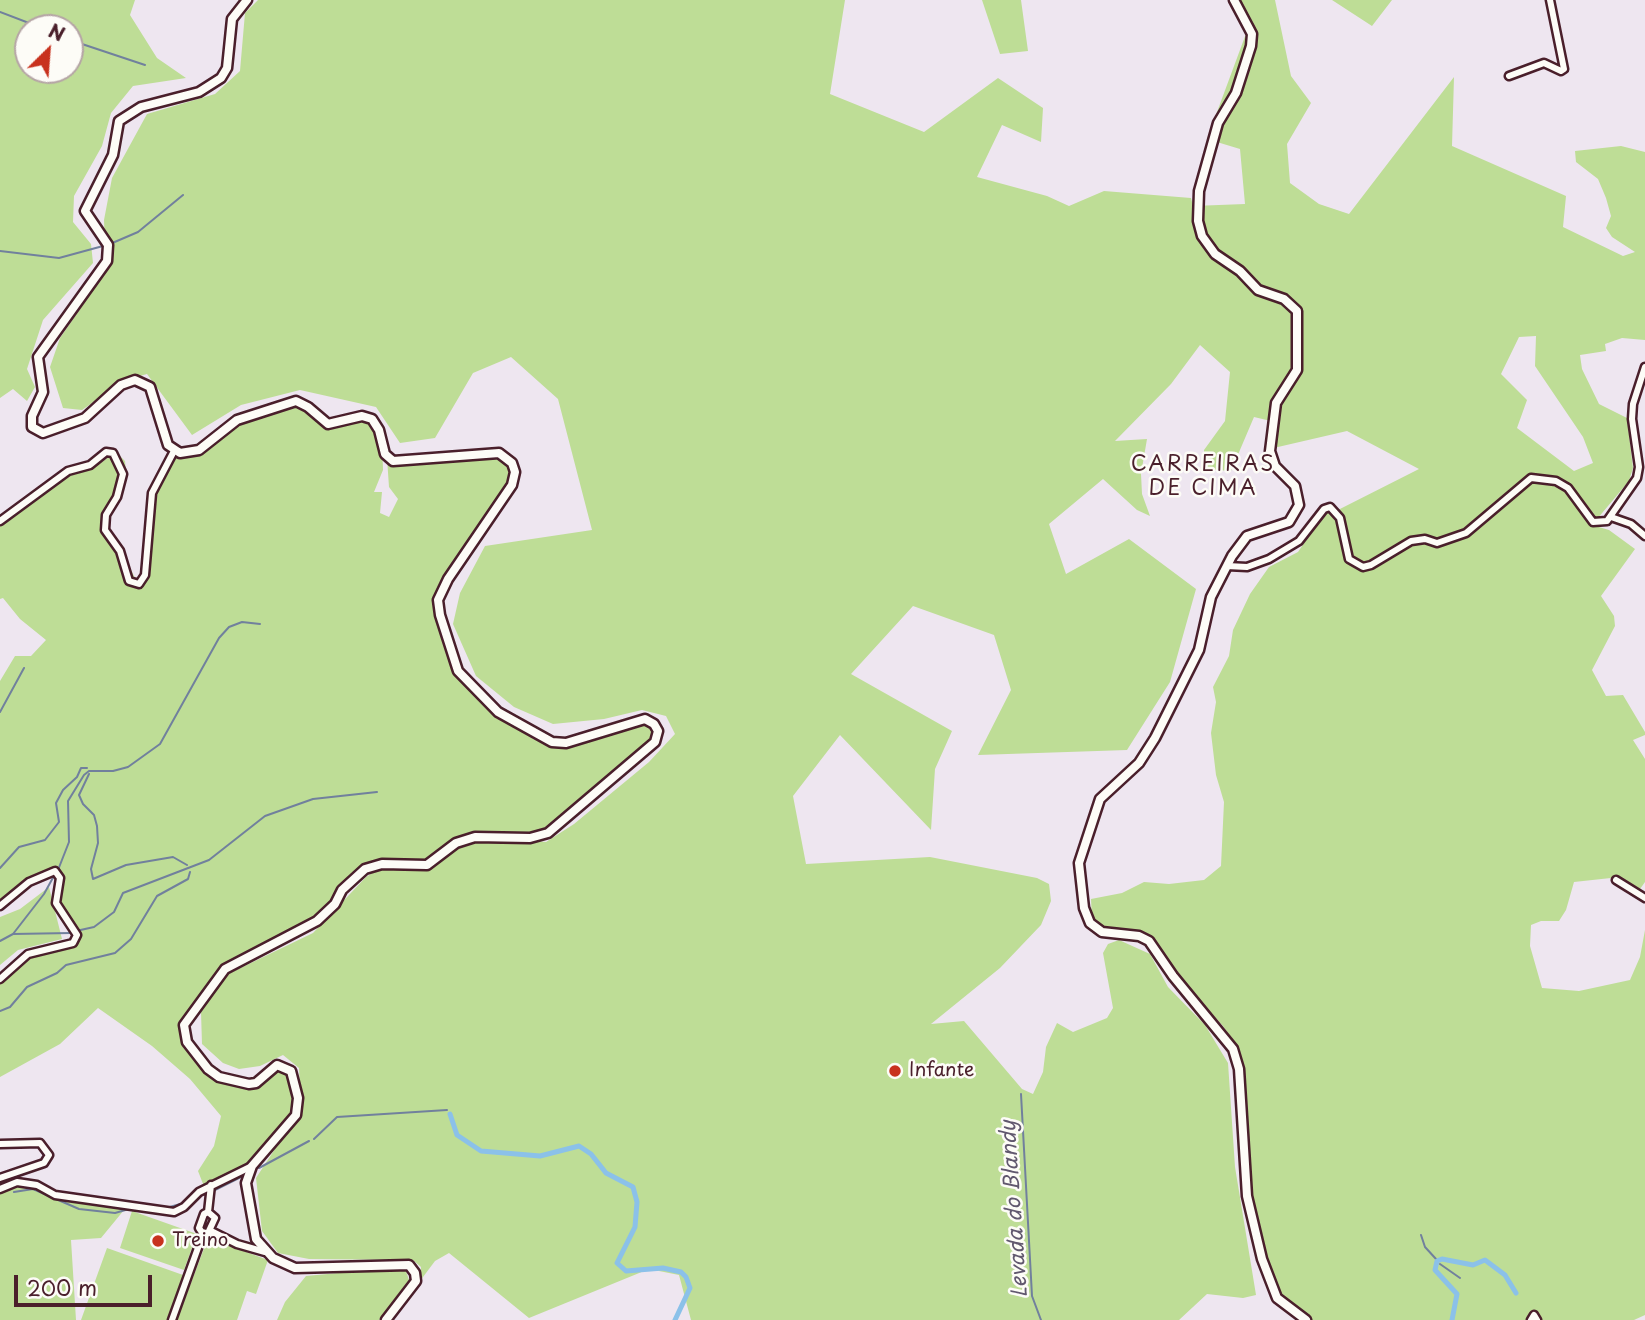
<!DOCTYPE html>
<html>
<head>
<meta charset="utf-8">
<style>
  body { margin:0 }
  #map { position:relative; width:1645px; height:1320px; overflow:hidden; background:#eee6f0; font-family:"Playpen Sans",sans-serif }
  canvas { display:block }
  .north { position:absolute; left:14px; top:14px; width:70px; height:70px; box-sizing:border-box; background:#fdfcf7; border:2px solid #b5a4a5; border-radius:50%; rotate:25deg; font-size:19px; font-weight:700; line-height:28px; text-align:center; color:#4a1f2b }
  .north::after { content:''; display:block; margin:auto; width:24px; height:32px; background:#c8321e; clip-path:polygon(50% 0,100% 100%,50% 72%,0 100%) }
  .scale { position:absolute; left:14px; top:1275px; width:138px; height:32px; box-sizing:border-box; border:4px solid #4a1f2b; border-top:0; padding-left:9px; font-size:21px; line-height:24px; white-space:nowrap; color:#4a1f2b; -webkit-text-stroke:5px #fdfcf7; paint-order:stroke }
</style>
</head>
<body>
<div id="map">
<canvas width="1645" height="1320"></canvas>
<div class="north">N</div>
<div class="scale">200 m</div>
</div>
<script>
const ctx = document.querySelector('canvas').getContext('2d');
ctx.lineJoin = 'round';
function fill(path, color) { ctx.fillStyle = color; ctx.fill(path, 'evenodd'); }
const poly = rows => new Path2D(rows.map(r => 'M' + r).join(''));
function stroke(path, color, width, dash) { ctx.strokeStyle = color; ctx.lineWidth = width; ctx.lineCap = dash ? 'butt' : 'round'; ctx.setLineDash(dash || []); ctx.stroke(path); }
function label(font, color, halo, rows, align = 'center') {
  ctx.font = font + ' "Playpen Sans",sans-serif'; ctx.lineWidth = 5; ctx.setLineDash([]); ctx.textBaseline = 'middle'; ctx.strokeStyle = halo; ctx.fillStyle = color; for (const [text, x, y, turn = 0] of rows) {
    ctx.save(); ctx.translate(x, y); ctx.rotate((+turn || 0) * Math.PI / 180); ctx.textAlign = isNaN(turn) ? turn : align; if (halo) ctx.strokeText(text, 0, 0); ctx.fillText(text, 0, 0); ctx.restore();
  }
}
fill(poly([
  [0,0,135,0,130,15,157,58,186,78,133,86,111,113,102,146,74,196,73,222,91,244,93,263,43,320,27,369,35,387,27,401,13,389,0,398],
  [28,28,70,28,70,70,28,70],
  [258,0,845,0,830,94,924,132,998,78,1043,108,1041,142,1002,125,977,177,1047,196,1069,206,1104,191,1191,198,1193,206,1245,204,1240,149,1207,139,1247,31,1229,0,1275,0,1291,76,1311,103,1287,144,1290,183,1319,204,1349,214,1454,77,1452,146,1566,196,1563,227,1623,256,1635,252,1612,237,1606,228,1611,216,1606,198,1598,179,1576,162,1575,151,1621,146,1645,152,1645,340,1622,338,1605,344,1606,351,1580,355,1582,369,1599,404,1627,418,1633,468,1629,481,1592,525,1609,530,1635,549,1601,596,1614,616,1615,626,1592,670,1606,696,1623,695,1645,732,1645,735,1633,740,1645,759,1645,882,1640,889,1620,877,1574,882,1566,910,1559,921,1541,921,1531,925,1530,946,1542,988,1579,991,1630,980,1640,957,1645,930,1645,1315,1634,1320,1310,1320,1285,1304,1276,1291,1252,1207,1238,1048,1223,1026,1171,969,1156,941,1150,936,1103,929,1092,921,1091,899,1122,893,1144,882,1169,884,1204,880,1221,866,1224,802,1216,775,1211,733,1216,702,1213,687,1229,656,1233,630,1250,594,1269,567,1298,552,1325,512,1332,513,1419,469,1347,431,1265,450,1275,422,1254,417,1231,471,1204,469,1204,450,1225,421,1230,372,1200,345,1171,384,1115,441,1147,439,1141,474,1142,494,1150,516,1137,510,1103,479,1049,524,1066,574,1129,539,1196,589,1170,682,1127,750,978,755,1011,690,994,635,913,606,851,674,952,731,935,769,931,830,840,735,793,796,806,864,930,857,1037,878,1049,884,1051,901,1041,925,1000,968,931,1024,964,1021,1022,1089,1033,1094,1043,1072,1046,1047,1057,1023,1073,1032,1107,1018,1113,1008,1103,953,1108,944,1119,940,1150,954,1168,987,1205,1025,1228,1063,1235,1167,1256,1295,1243,1298,1207,1294,1179,1320,691,1320,679,1275,649,1269,529,1318,449,1253,435,1261,420,1281,421,1267,413,1260,309,1259,278,1253,262,1231,256,1178,301,1109,299,1068,283,1055,260,1066,239,1069,223,1063,202,1044,201,1012,226,975,313,933,366,877,385,865,365,869,326,914,236,962,194,1010,183,1036,208,1069,249,1084,271,1068,287,1067,298,1098,291,1122,263,1157,205,1189,198,1171,214,1146,221,1116,190,1079,152,1046,98,1008,60,1044,0,1077,0,979,28,954,66,945,76,938,56,903,60,882,51,868,28,877,0,901,0,681,15,656,31,656,46,640,20,619,3,598,0,599,0,521,63,474,95,467,113,454,119,455,125,461,126,472,121,495,113,507,109,526,138,584,148,573,157,491,179,446,186,454,193,453,229,424,296,401,322,421,372,419,382,441,383,470,374,492,382,492,380,513,389,517,398,499,389,487,387,458,495,453,512,463,512,485,448,579,439,608,452,655,469,685,498,712,558,743,639,720,654,724,655,742,542,835,490,836,546,842,574,824,649,762,675,734,666,716,642,710,604,719,553,724,514,707,476,676,453,624,460,593,485,546,592,530,558,399,511,357,473,373,435,438,400,443,376,407,300,390,241,405,192,435,147,374,125,380,82,410,63,408,50,367,60,338,106,271,104,220,112,178,147,114,215,94,240,71,245,13],
  [1536,336,1535,366,1583,437,1593,463,1574,471,1517,428,1527,400,1501,374,1519,337],
  [982,0,1021,0,1028,51,1000,54],
  [1332,0,1392,0,1372,26],
  [49,887,62,939,18,950,0,965,0,917,20,909],
  [17,1182,37,1185,93,1203,129,1204,101,1238,71,1240,76,1320,0,1320,0,1189],
  [132,1211,197,1234,184,1270,120,1248],
  [208,1238,268,1260,256,1294,247,1291,237,1320,177,1320],
  [107,1248,183,1275,168,1320,81,1320],
  [382,1269,406,1271,409,1280,379,1320,277,1320,285,1302,306,1276]
]), '#bedd96');
stroke(poly([
  [0,12,42,28],
  [70,40,145,65],
  [110,244,138,232,183,195],
  [0,251,59,258,103,246],
  [0,712,24,668],
  [89,774,79,795,83,804,94,815,97,826,98,843,91,869,93,879,126,865,173,857,187,865],
  [0,868,19,847,45,840,59,822,56,803,63,790,77,777,81,768,87,768],
  [58,870,69,842,68,801,84,775,89,771,113,771,128,767,160,744,219,638,229,627,242,622,260,624],
  [76,931,94,927,114,912,123,893,209,860,265,816,313,799,377,792],
  [13,934,44,894,55,874],
  [0,941,13,934,71,933],
  [0,1011,10,1007,27,987,57,973,66,965,115,953,131,939,157,896,188,879,190,872],
  [1021,1094,1032,1296,1041,1320],
  [314,1139,337,1117,447,1110],
  [259,1168,309,1141],
  [213,1191,245,1175],
  [14,1192,33,1189,79,1209,115,1213,129,1209],
  [166,1208,184,1203],
  [1421,1235,1425,1247,1436,1259],
  [1440,1264,1460,1278]
]), '#71809d', 2);
stroke(poly([
  [450,1114,457,1135,481,1151,540,1156,579,1146,591,1154,606,1173,633,1187,637,1202,635,1227,617,1263,626,1271,663,1268,681,1272,686,1277,690,1288,675,1320],
  [1452,1320,1457,1294,1435,1270,1437,1261,1442,1259,1473,1265,1485,1260,1505,1275,1516,1293]
]), '#8bc1e9', 5);
const minor = poly([
  [1509,76,1544,63,1561,71,1564,69,1550,0],
  [1611,517,1631,524,1645,536],
  [0,521,68,471,90,465,106,452,113,453,123,474,117,497,106,515,105,530,120,551,129,581,139,584,145,575,152,493,174,451],
  [1227,566,1247,567,1269,559,1299,541,1324,509,1330,507,1340,518,1349,559,1363,567,1371,565,1411,541,1425,539,1437,543,1466,533,1531,478,1556,481,1568,488,1593,522,1607,521,1637,478,1639,467,1632,419,1633,404,1645,367],
  [1616,880,1645,898],
  [0,906,29,882,55,871,60,878,56,903,77,935,73,943,28,954,0,979],
  [0,1144,40,1143,49,1155,44,1163,0,1178],
  [0,1189,17,1182,37,1185,55,1195,174,1212,184,1207,199,1192,252,1166],
  [208,1212,211,1185],
  [211,1231,237,1244,265,1252],
  [208,1233,215,1218,208,1212],
  [203,1234,199,1228,204,1214,208,1212],
  [172,1320,203,1234],
  [1531,1320,1534,1315,1537,1320]
]);
const major = poly([
  [247,0,232,19,227,68,221,78,199,92,141,107,119,121,113,155,85,211,108,245,107,261,38,357,43,392,32,416,32,427,43,433,85,418,121,385,135,380,150,387,168,445,180,453,199,450,237,420,296,401,308,407,328,424,362,416,372,419,379,430,385,454,393,461,499,453,512,463,515,472,512,485,448,579,438,600,440,615,458,671,498,712,552,742,566,743,645,719,654,724,658,731,655,742,548,833,530,838,475,837,456,843,427,865,382,864,365,869,342,890,335,904,317,921,225,969,184,1025,187,1042,208,1069,219,1077,249,1084,256,1083,277,1065,291,1071,298,1098,296,1115,252,1166,246,1183,256,1239,273,1258,295,1268,409,1265,415,1273,416,1281,386,1320],
  [1234,0,1252,34,1251,46,1236,93,1218,123,1199,191,1198,221,1202,236,1215,254,1240,271,1258,290,1284,299,1297,311,1297,370,1276,403,1270,451,1275,466,1295,486,1299,505,1289,522,1247,536,1232,556,1211,597,1199,650,1155,738,1139,763,1100,799,1079,863,1084,908,1090,923,1102,932,1139,936,1149,941,1173,976,1233,1049,1239,1069,1247,1196,1262,1259,1277,1298,1306,1320]
]);
stroke(minor, '#4a1f2b', 11);
stroke(major, '#4a1f2b', 13);
stroke(minor, '#fdfcf7', 6);
stroke(major, '#fdfcf7', 8);
for (const [x, y, r, color] of [
  [895,1071,7,"#c8321e"],
  [158,1241,7,"#c8321e"]
]) { const dot = new Path2D(); dot.arc(x, y, r, 0, 2 * Math.PI); ctx.fillStyle = color; ctx.fill(dot); stroke(dot, '#fdfcf7', 2.5); }
label('19px', '#4a1f2b', '#fdfcf7', [
  ["Infante",909,1071],
  ["Treino",172,1241]
], 'left');
ctx.letterSpacing = '2px';
label('21px', '#4a1f2b', '#fdfcf7', [
  ["CARREIRAS",1203,465],
  ["DE CIMA",1203,489]
]);
ctx.letterSpacing = '0px';
label('italic 21px', '#61586e', '#fdfcf7', [
  ["Levada do Blandy",1015,1209,-94]
]);
</script>
</body>
</html>
